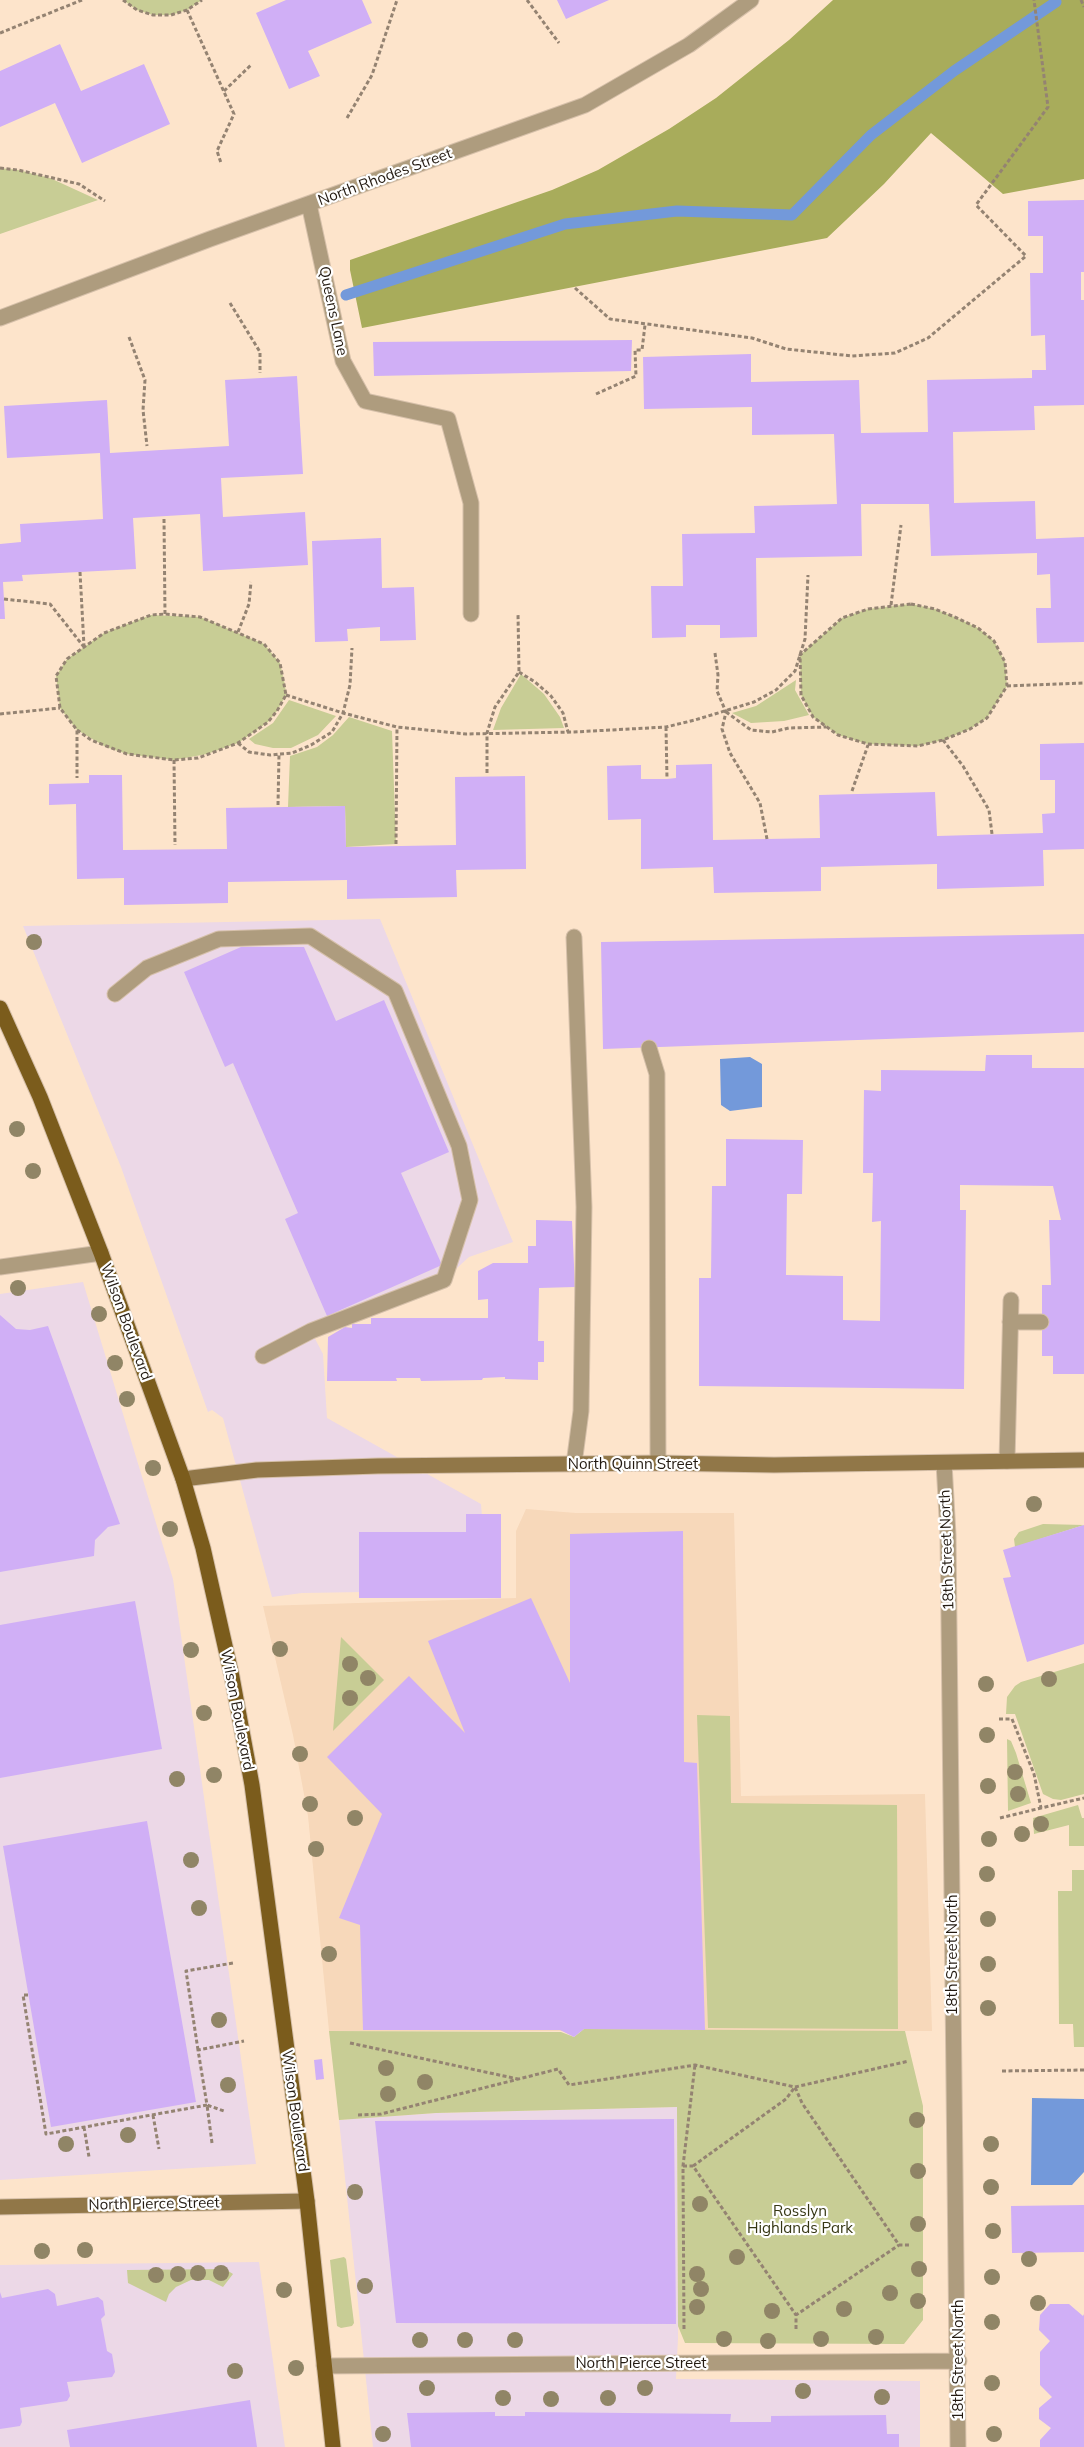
<!DOCTYPE html>
<html>
<head>
<meta charset="utf-8">
<style>
  body { margin:0 }
  canvas { display:block; background:#fde4cb }
</style>
</head>
<body>
<canvas width="1084" height="2447"></canvas>
<script>
const ctx = document.querySelector('canvas').getContext('2d');
ctx.lineJoin = 'round';
function fill(path, color) { ctx.fillStyle = color; ctx.fill(path, 'evenodd'); }
const poly = rows => new Path2D(rows.map(r => 'M' + r).join(''));
function stroke(path, color, width, dash) { ctx.strokeStyle = color; ctx.lineWidth = width; ctx.lineCap = dash ? 'butt' : 'round'; ctx.setLineDash(dash || []); ctx.stroke(path); }
function label(font, color, halo, rows, align = 'center') {
  ctx.font = font + ' Mulish,sans-serif'; ctx.lineWidth = 4.5; ctx.setLineDash([]); ctx.textBaseline = 'middle'; ctx.strokeStyle = halo; ctx.fillStyle = color; for (const [text, x, y, turn = 0] of rows) {
    ctx.save(); ctx.translate(x, y); ctx.rotate((+turn || 0) * Math.PI / 180); ctx.textAlign = isNaN(turn) ? turn : align; if (halo) ctx.strokeText(text, 0, 0); ctx.fillText(text, 0, 0); ctx.restore();
  }
}
fill(poly([
  [380,919,513,1242,469,1257,444,1280,311,1331,323,1354,327,1418,481,1504,488,1590,302,1593,272,1597,223,1418,212,1410,208,1412,121,1167,23,926],
  [83,1282,173,1579,256,2164,0,2180,0,1294],
  [677,2107,678,2338,676,2379,920,2381,920,2447,373,2447,339,2120,436,2113],
  [259,2262,285,2447,0,2447,0,2265]
]), '#ecd8e7');
fill(poly([
  [526,1509,576,1513,734,1513,741,1796,925,1794,932,2031,329,2031,308,1816,293,1735,263,1606,516,1598,516,1531]
]), '#f7d8ba');
fill(poly([
  [123,0,202,0,187,10,171,15,153,15,137,10],
  [0,168,18,170,50,178,98,200,0,234],
  [911,604,935,609,957,618,978,628,994,641,1005,662,1007,686,987,718,970,729,943,740,918,746,868,744,838,735,813,717,801,695,800,655,842,618,868,609],
  [151,615,200,617,264,644,280,663,285,685,286,695,277,711,268,722,238,743,207,754,174,760,127,754,106,747,77,730,60,708,56,676,67,659,104,633],
  [521,674,544,694,560,717,564,728,493,730,501,708],
  [796,680,795,690,809,715,784,721,751,723,732,713,756,706],
  [289,700,336,716,318,735,291,748,273,748,255,744,249,739,273,723],
  [349,717,392,731,396,844,346,847,345,806,288,807,290,756,317,747,333,735],
  [1043,1524,1084,1525,1015,1547,1014,1539,1019,1532],
  [341,1637,384,1680,333,1731],
  [1084,1663,1084,1794,1061,1800,1053,1799,1043,1794,1015,1714,1006,1714,1007,1697,1015,1686,1021,1682],
  [697,1715,730,1716,731,1803,897,1805,898,2029,708,2028],
  [1007,1739,1011,1741,1016,1753,1031,1803,1008,1811],
  [1078,1805,1082,1818,1084,1818,1084,1846,1069,1846,1069,1825,1034,1834,1033,1818],
  [1072,1870,1084,1870,1084,2047,1074,2047,1073,2024,1059,2024,1058,1891,1072,1891],
  [584,2029,905,2031,923,2106,923,2320,904,2344,685,2343,678,2326,677,2107,436,2113,339,2120,329,2031,561,2032,574,2037],
  [344,2257,346,2259,354,2323,352,2326,341,2328,337,2326,330,2260],
  [225,2269,233,2274,223,2287,209,2280,191,2280,176,2287,169,2294,166,2302,128,2283,127,2270]
]), '#c8cd95');
fill(poly([
  [833,0,1084,0,1084,179,1003,194,931,133,884,184,827,238,362,328,350,270,350,260,552,190,598,170,669,129,716,98,789,40]
]), '#a8ac5b');
fill(poly([
  [750,1057,762,1064,762,1107,730,1111,721,1105,720,1059],
  [1032,2098,1084,2099,1084,2172,1072,2185,1031,2185]
]), '#7399da');
stroke(poly([
  [346,295,565,224,677,211,792,215,871,135,954,71,1056,2]
]), '#7399da', 11);
fill(poly([
  [286,0,362,0,372,23,308,51,320,76,289,89,256,13],
  [557,0,609,0,566,19],
  [60,44,81,91,144,64,170,124,82,163,55,103,0,127,0,71],
  [1084,200,1084,272,1081,272,1081,300,1084,300,1084,405,1034,406,1035,430,953,432,954,503,1035,501,1036,539,1084,537,1084,642,1037,643,1036,608,1051,608,1050,574,1037,575,1037,553,931,556,929,504,861,504,862,556,756,558,757,637,720,638,720,625,686,625,686,637,652,638,651,586,683,586,682,534,755,533,754,506,837,504,834,434,752,435,752,407,644,409,643,357,751,354,751,382,859,380,861,433,928,432,927,380,1032,378,1032,370,1046,370,1045,335,1031,336,1030,273,1043,273,1043,236,1028,236,1028,201],
  [632,340,631,371,374,376,373,342],
  [297,376,303,474,221,478,223,517,305,512,308,565,203,571,200,514,133,518,136,569,22,575,23,581,3,582,5,619,0,619,0,544,21,542,20,524,103,519,100,453,7,458,4,406,107,400,110,453,229,446,225,380],
  [381,538,382,588,414,587,416,640,380,641,380,627,347,629,348,641,315,642,312,541],
  [1084,743,1084,849,1043,850,1044,886,937,889,937,864,821,867,821,891,714,893,713,867,641,869,641,819,608,820,607,766,641,765,641,779,667,779,676,778,676,765,712,764,713,840,820,838,819,795,935,792,937,836,1043,833,1042,814,1055,813,1055,780,1040,780,1040,744],
  [89,775,122,775,123,850,227,849,226,808,345,806,346,847,456,845,455,777,525,776,526,869,456,870,457,897,347,899,347,880,228,882,228,903,124,905,124,878,77,879,76,804,49,805,49,784,89,783],
  [1084,934,1084,1032,603,1049,601,942],
  [241,947,304,947,336,1021,384,1000,449,1152,401,1173,442,1265,327,1316,285,1219,298,1213,233,1063,225,1067,184,972],
  [986,1055,1032,1055,1032,1068,1084,1068,1084,1374,1053,1374,1053,1356,1042,1356,1042,1285,1051,1285,1049,1220,1061,1220,1053,1186,960,1185,960,1210,966,1210,964,1389,699,1386,699,1278,711,1278,712,1186,726,1186,726,1139,803,1140,802,1194,787,1194,786,1275,843,1276,843,1320,880,1321,881,1221,872,1222,873,1173,863,1173,864,1090,881,1091,881,1070,985,1071],
  [536,1220,572,1221,575,1287,539,1288,538,1341,544,1341,544,1362,538,1362,538,1380,505,1379,505,1377,483,1378,482,1380,421,1381,420,1378,396,1378,397,1381,327,1381,328,1337,345,1327,352,1328,352,1324,371,1324,371,1318,488,1318,488,1299,478,1300,478,1271,493,1263,528,1263,528,1246,536,1246],
  [0,1315,16,1329,30,1330,48,1326,120,1524,108,1527,95,1540,94,1556,0,1572],
  [466,1514,501,1514,501,1598,359,1598,359,1532,466,1532],
  [1084,1525,1084,1644,1027,1662,1003,1578,1011,1577,1003,1550],
  [683,1531,684,1762,697,1763,705,2030,584,2029,574,2037,560,2030,363,2030,360,1925,339,1918,382,1814,327,1757,409,1676,465,1733,428,1641,531,1598,570,1683,570,1534],
  [135,1601,162,1749,0,1778,0,1625],
  [147,1821,196,2102,51,2127,3,1846],
  [322,2059,324,2079,316,2080,314,2060],
  [674,2119,676,2324,396,2323,375,2121],
  [1084,2205,1084,2252,1012,2253,1011,2206],
  [48,2289,55,2294,57,2306,98,2297,103,2301,105,2315,101,2319,107,2351,112,2354,115,2372,112,2377,67,2382,70,2396,67,2401,20,2408,22,2422,20,2426,0,2429,0,2292,2,2298],
  [1050,2304,1069,2304,1083,2316,1084,2314,1084,2447,1040,2447,1040,2440,1051,2428,1039,2419,1039,2408,1052,2397,1040,2385,1040,2352,1050,2341,1039,2330,1040,2315],
  [250,2400,257,2447,70,2447,67,2430],
  [495,2412,495,2416,525,2416,525,2412,731,2414,730,2422,771,2422,771,2416,886,2415,887,2434,899,2434,899,2447,411,2447,407,2413]
]), '#d0aff6');
const lane = poly([
  [115,994,147,968,219,939,310,936,395,991,459,1146,470,1200,444,1280,311,1331,263,1356],
  [649,1048,657,1074,658,1463],
  [1010,1322,1041,1322],
  [1007,1461,1011,1300],
  [574,1464,581,1411,584,1207,574,937]
]);
const street = poly([
  [309,204,343,361,365,401,448,419,471,503,471,614],
  [0,318,210,239,585,105,689,45,751,0],
  [0,1267,101,1253],
  [944,1463,948,1535,949,1626,958,2447],
  [324,2366,959,2361]
]);
const secondary = poly([
  [183,1479,257,1470,378,1466,658,1463,774,1465,1084,1460],
  [0,2207,307,2201]
]);
const primary = poly([
  [0,1008,40,1097,101,1253,183,1479,203,1548,232,1677,252,1785,307,2201,333,2447]
]);
stroke(lane, '#d6c0aa', 17);
stroke(street, '#d6c0aa', 17);
stroke(secondary, '#d6c0aa', 17);
stroke(primary, '#d6c0aa', 17);
stroke(poly([
  [123,0,137,10,153,15,171,15,187,10,202,0],
  [527,0,559,43],
  [1081,0,1084,7],
  [187,10,234,114,217,151,221,163],
  [0,33,82,0],
  [224,91,251,65],
  [347,118,372,75,397,0],
  [0,168,18,170,79,184,105,201],
  [575,288,610,319,752,338,786,349,852,356,895,353,928,338,1026,256,976,205,1048,107,1034,0],
  [230,303,260,352,260,373],
  [129,337,145,380,143,410,147,446],
  [596,394,636,376,635,350,642,350,645,325],
  [164,519,165,614],
  [80,572,84,646],
  [4,599,50,604,84,647],
  [911,604,935,609,957,618,978,628,994,641,1005,662,1007,686,987,718,970,729,943,740,918,746,868,744,838,735,813,717,801,695,800,655,842,618,868,609,911,604],
  [891,605,901,525],
  [238,632,249,604,251,582],
  [715,653,718,675,717,691,726,712,722,729,730,753,760,803,767,839],
  [519,672,535,682,551,696,563,713,568,732],
  [1007,686,1084,683],
  [286,695,343,713,397,727,466,734,574,732,666,727,695,720,754,702,776,690,795,671,805,639,808,575],
  [726,712,751,730,772,732,789,728,826,727],
  [0,714,60,708],
  [666,727,667,779],
  [77,730,91,740,127,754,174,760,198,758,238,743,268,722,277,711,286,695,280,663,264,644,200,617,165,614,151,615,104,633,67,659,56,676,60,708,77,730,77,778],
  [943,740,963,766,989,810,992,834],
  [238,743,249,752,270,755,292,753,311,745,332,732,343,713,350,685,352,648],
  [174,760,175,845],
  [487,773,487,733,495,707,519,672,518,614],
  [852,791,868,745],
  [278,805,279,754],
  [396,844,397,727],
  [999,1719,1012,1719,1034,1774,1041,1808,1084,1798],
  [1000,1818,1041,1808],
  [28,1995,23,1995,46,2134,207,2105,198,2050,244,2041],
  [350,2043,518,2079],
  [198,2050,186,1971,233,1963],
  [1002,2071,1084,2070],
  [153,2115,159,2149],
  [358,2115,381,2114,558,2069,569,2085,695,2065,795,2087,909,2061],
  [84,2127,89,2157],
  [212,2143,207,2105,224,2111],
  [683,2166,693,2166,796,2315],
  [693,2166,786,2099,795,2087,802,2103,899,2245,910,2245],
  [684,2329,683,2166,695,2065],
  [796,2329,796,2315,899,2245]
]), '#948372', 3, [4, 2.5]);
stroke(lane, '#ae9c7e', 15);
stroke(street, '#ae9c7e', 15);
stroke(secondary, '#917748', 15);
stroke(primary, '#7b5c1c', 15);
ctx.fillStyle = '#908566';
for (const [x, y] of [
  [34,942],
  [17,1129],
  [33,1171],
  [18,1288],
  [99,1314],
  [115,1363],
  [127,1399],
  [153,1468],
  [1034,1504],
  [170,1529],
  [280,1649],
  [191,1650],
  [350,1664],
  [368,1678],
  [1049,1679],
  [986,1684],
  [350,1698],
  [204,1713],
  [987,1735],
  [300,1754],
  [1015,1772],
  [214,1775],
  [177,1779],
  [988,1786],
  [1018,1794],
  [310,1804],
  [355,1818],
  [1041,1824],
  [1022,1834],
  [989,1839],
  [316,1849],
  [191,1860],
  [987,1874],
  [199,1908],
  [988,1919],
  [329,1954],
  [988,1964],
  [988,2008],
  [219,2020],
  [386,2068],
  [425,2082],
  [228,2085],
  [388,2094],
  [917,2120],
  [128,2135],
  [66,2144],
  [991,2144],
  [918,2171],
  [991,2187],
  [355,2192],
  [700,2204],
  [918,2224],
  [993,2231],
  [85,2250],
  [42,2251],
  [737,2257],
  [1029,2259],
  [919,2269],
  [198,2273],
  [221,2273],
  [178,2274],
  [697,2274],
  [156,2275],
  [992,2277],
  [365,2286],
  [701,2289],
  [284,2290],
  [890,2293],
  [918,2301],
  [1038,2303],
  [697,2307],
  [844,2309],
  [772,2311],
  [992,2322],
  [876,2337],
  [724,2339],
  [821,2339],
  [420,2340],
  [465,2340],
  [515,2340],
  [768,2341],
  [296,2368],
  [235,2371],
  [992,2383],
  [427,2388],
  [645,2388],
  [803,2391],
  [882,2397],
  [503,2398],
  [608,2398],
  [551,2399],
  [383,2434],
  [994,2434]
]) { ctx.beginPath(); ctx.arc(x, y, 8, 0, 2 * Math.PI); ctx.fill(); }
label('15px', '#231a11', '#fff', [
  ["North Rhodes Street",385,177,-20],
  ["Queens Lane",333,311,78],
  ["Wilson Boulevard",126,1322,70],
  ["North Quinn Street",633,1464],
  ["18th Street North",947,1550,-92],
  ["Wilson Boulevard",237,1710,79],
  ["18th Street North",952,1955,-90],
  ["Wilson Boulevard",295,2111,82],
  ["North Pierce Street",154,2204,-1],
  ["18th Street North",958,2360,-90],
  ["North Pierce Street",641,2363]
]);
label('15px', '#363714', '#fff', [
  ["Rosslyn",800,2211],
  ["Highlands Park",800,2228]
]);
</script>
</body>
</html>
